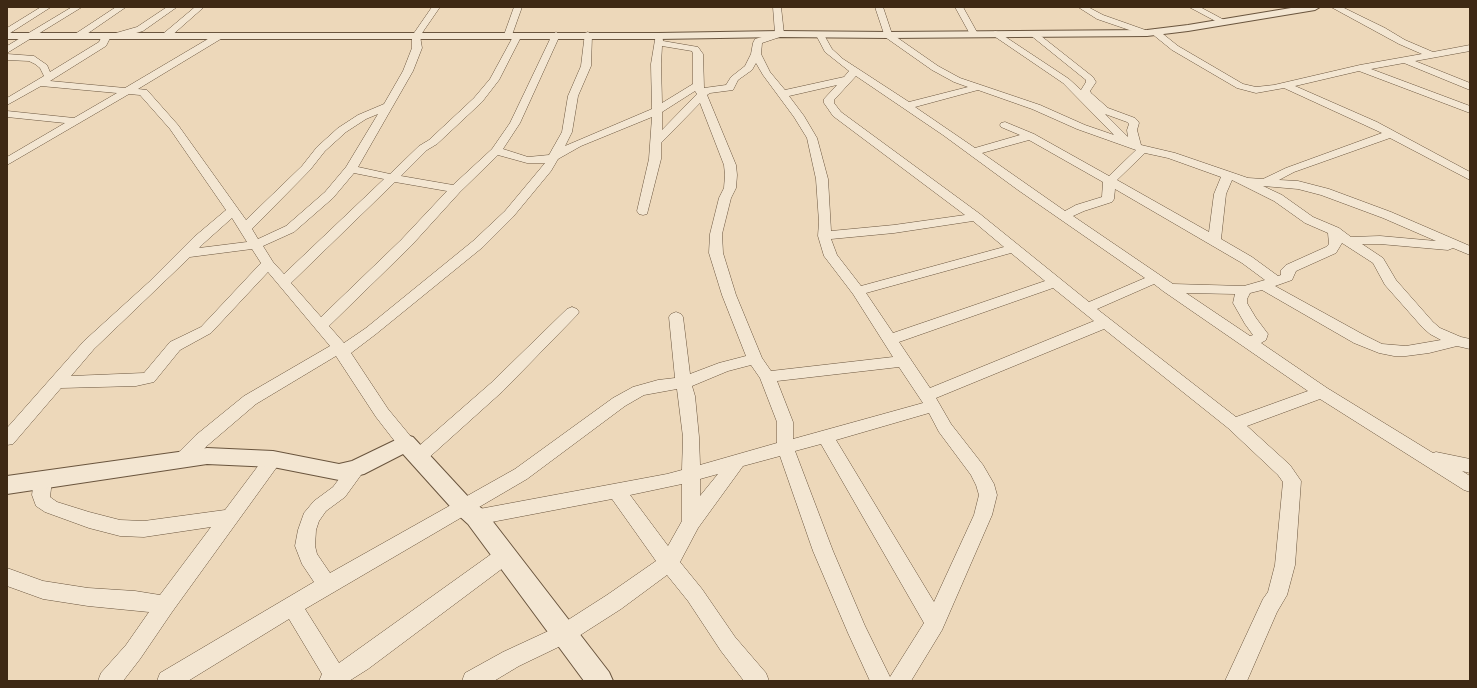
<!DOCTYPE html>
<html>
<head>
<meta charset="utf-8">
<style>
  body { margin:0 }
  #map { position:relative; width:1477px; height:688px; overflow:hidden; background:#edd8ba; font-family:"Libre Bodoni",serif }
  canvas { display:block }
  .frame { position:absolute; inset:0; border:8px solid #3e2914; pointer-events:none }
</style>
</head>
<body>
<div id="map">
<canvas width="1477" height="688"></canvas>
<div class="frame"></div>
</div>
<script>
const ctx = document.querySelector('canvas').getContext('2d');
ctx.lineJoin = 'round';
const poly = rows => new Path2D(rows.map(r => 'M' + r).join(''));
function stroke(path, color, width, dash) { ctx.strokeStyle = color; ctx.lineWidth = width; ctx.lineCap = dash ? 'butt' : 'round'; ctx.setLineDash(dash || []); ctx.stroke(path); }
function fill(path, color) { ctx.fillStyle = color; ctx.fill(path, 'evenodd'); }
const minor = poly([
  [41,7,51,7,7,35,7,28,41,7],
  [72,7,82,7,7,53,7,46,72,7],
  [116,7,126,7,81,38,75,38,74,36,75,34,116,7],
  [167,7,177,7,143,31,119,38,115,35,116,33,137,27,167,7],
  [195,7,204,7,170,37,164,37,163,35,164,33,195,7],
  [432,7,440,7,420,36,422,48,413,71,358,167,390,174,419,146,429,140,474,98,490,79,515,33,521,33,522,35,499,80,482,102,437,144,427,150,401,176,453,185,492,149,510,123,552,35,556,32,560,35,520,123,503,149,528,157,549,155,562,132,568,96,581,66,585,33,588,32,592,35,591,66,578,96,572,132,565,146,652,109,651,64,656,34,662,34,663,41,698,47,703,54,704,88,726,85,731,77,745,66,751,54,753,43,755,39,775,33,773,7,781,7,784,34,783,36,762,43,761,54,770,72,785,90,844,77,849,71,825,52,816,35,820,32,823,33,832,49,843,59,909,102,968,87,954,82,932,70,885,37,875,7,883,7,892,34,938,66,960,78,1040,105,1085,125,1114,135,1063,83,991,34,995,31,998,32,1069,79,1081,90,1086,82,1086,80,1029,34,1030,32,1036,32,1093,77,1096,82,1090,91,1091,93,1108,108,1135,118,1138,121,1139,123,1137,130,1141,145,1175,153,1248,178,1263,179,1286,168,1382,133,1284,88,1256,93,1237,88,1172,50,1151,33,1147,36,1144,35,1097,19,1078,7,1088,7,1103,15,1151,32,1155,29,1158,30,1178,46,1243,84,1256,87,1274,85,1360,65,1422,54,1399,44,1331,7,1342,7,1385,28,1405,40,1433,52,1470,45,1470,51,1415,61,1470,83,1470,90,1404,63,1371,69,1470,106,1470,113,1359,71,1295,86,1377,122,1470,172,1470,180,1390,138,1294,172,1279,180,1298,181,1329,189,1391,212,1470,246,1470,255,1453,248,1448,250,1380,244,1362,244,1383,258,1396,280,1433,322,1440,328,1461,337,1470,339,1470,349,1457,346,1429,353,1406,356,1394,356,1379,353,1354,343,1262,290,1250,293,1247,299,1247,303,1256,318,1268,334,1266,340,1261,343,1327,388,1433,453,1436,452,1470,459,1470,473,1462,471,1470,476,1470,492,1464,490,1320,399,1247,426,1290,465,1301,481,1295,565,1287,595,1277,612,1247,681,1225,681,1263,599,1268,592,1275,565,1283,482,1278,475,1228,428,1104,329,936,398,951,424,983,465,994,484,997,495,992,515,942,630,911,681,870,681,848,633,813,551,780,456,743,466,698,528,680,562,702,589,735,637,766,673,769,681,744,681,721,651,688,601,667,575,621,609,571,641,519,666,494,681,462,681,465,673,503,652,557,627,607,595,656,561,612,499,476,525,469,522,467,517,469,513,305,609,339,663,497,550,504,548,511,550,514,556,511,562,368,669,349,681,319,681,322,674,289,619,188,681,157,681,160,673,314,582,302,564,295,546,298,530,304,513,314,501,333,487,351,463,357,461,363,463,366,468,345,497,326,511,319,521,316,530,315,546,317,554,330,573,515,469,613,398,633,387,658,380,675,378,669,317,671,314,676,312,681,314,683,317,690,374,719,363,746,356,722,295,709,253,710,234,719,198,724,188,725,175,724,165,700,103,661,143,661,159,647,214,643,215,639,214,637,211,649,159,652,117,581,146,558,159,551,171,513,217,483,247,376,334,351,353,388,409,412,438,414,443,412,448,406,450,400,448,376,417,336,356,256,404,208,445,189,464,183,466,177,464,174,459,177,454,196,435,244,396,330,346,268,272,211,333,180,350,154,382,136,386,61,388,13,444,7,445,7,428,84,341,149,282,194,237,226,210,170,129,140,95,129,94,7,165,7,157,65,123,7,117,7,111,74,118,117,93,41,86,7,105,7,98,44,76,40,68,35,64,29,61,7,60,7,54,34,56,47,65,50,72,99,42,103,34,109,34,110,38,106,46,50,81,125,88,218,33,224,33,225,35,224,37,138,89,147,90,178,125,246,220,302,166,317,147,338,128,358,115,384,104,403,71,412,48,412,36,432,7],
  [662,46,692,51,693,54,693,84,662,103,661,64,662,46],
  [756,63,763,75,794,117,807,138,816,179,819,222,818,236,824,256,853,294,893,357,771,371,762,358,736,295,723,253,722,234,731,198,736,188,737,175,736,165,707,95,710,93,733,90,738,80,752,70,756,63],
  [856,76,943,135,1018,190,1145,278,1089,302,980,214,841,112,834,103,834,100,856,76],
  [837,85,824,99,824,103,833,116,965,215,894,225,831,231,828,179,817,138,804,116,789,96,837,85],
  [978,90,1032,109,1077,129,1136,150,1109,176,1034,134,1005,122,1001,123,1000,125,1001,127,1020,135,975,148,915,107,978,90],
  [695,91,697,94,662,130,662,112,695,91],
  [378,114,346,167,325,192,286,226,258,239,252,229,310,170,325,151,346,132,366,119,378,114],
  [1105,114,1127,122,1129,124,1127,130,1128,137,1105,114],
  [1029,140,1103,182,1102,197,1076,205,1065,211,982,153,1029,140],
  [1145,153,1168,158,1221,177,1214,194,1209,232,1117,180,1145,153],
  [498,155,527,163,545,163,505,211,473,241,366,328,344,343,329,326,411,246,460,192,498,155],
  [354,173,384,179,284,274,273,262,263,246,294,232,333,198,354,173],
  [1232,180,1274,201,1305,223,1328,233,1329,244,1326,247,1286,265,1281,270,1281,275,1278,276,1252,257,1221,239,1226,194,1232,180],
  [395,182,447,191,401,240,321,317,291,283,395,182],
  [1263,186,1298,189,1321,195,1383,218,1436,241,1380,236,1351,237,1339,228,1313,217,1282,195,1263,186],
  [1115,189,1242,263,1265,280,1244,286,1173,284,1073,216,1084,211,1112,202,1114,199,1115,189],
  [232,218,247,242,199,248,204,243,232,218],
  [973,221,1004,247,861,286,837,255,831,239,894,233,973,221],
  [1342,243,1373,263,1385,285,1423,328,1430,334,1441,340,1406,346,1382,344,1364,335,1275,286,1292,280,1296,271,1336,253,1342,243],
  [252,249,261,263,201,327,170,342,144,373,71,376,94,349,190,257,252,249],
  [1011,253,1045,281,893,333,866,293,1011,253],
  [1154,284,1163,291,1308,391,1236,417,1097,309,1154,284],
  [1053,288,1094,321,930,388,899,342,1053,288],
  [1186,293,1235,294,1233,303,1245,324,1253,335,1250,336,1186,293],
  [751,365,760,378,777,422,777,443,700,465,699,437,695,396,692,386,728,371,751,365],
  [899,367,923,403,793,439,793,422,777,381,899,367],
  [677,389,683,437,682,470,667,474,474,510,527,479,625,406,644,395,677,389],
  [929,413,939,432,971,475,976,485,979,495,974,515,934,602,836,440,929,413],
  [821,444,924,623,890,677,865,626,833,551,795,451,821,444],
  [718,474,700,496,700,479,718,474],
  [682,484,682,521,668,546,630,495,682,484],
  [514,7,522,7,512,35,508,38,504,35,514,7],
  [955,7,963,7,978,34,977,36,971,36,955,7],
  [1189,7,1200,7,1228,22,1227,24,1221,24,1189,7],
  [572,307,577,309,579,312,577,315,503,391,424,462,418,464,412,462,409,457,412,452,491,383,567,309,572,307],
  [273,452,279,454,282,459,279,464,172,612,140,659,123,681,98,681,101,673,126,645,149,612,88,606,43,599,7,586,7,568,43,581,88,588,135,591,160,595,211,527,144,537,120,536,89,528,45,512,36,506,32,495,34,480,37,475,43,473,49,475,52,480,50,497,57,502,89,512,120,520,144,521,225,510,267,454,273,452]
]);
const tertiary = poly([
  [1297,7,1320,7,1315,10,1188,31,1147,36,888,38,780,37,659,39,7,39,7,33,659,33,780,31,888,32,1147,30,1188,25,1297,7],
  [406,435,413,437,473,502,484,510,609,672,613,681,584,681,468,524,457,514,403,454,364,474,339,480,273,467,207,464,7,494,7,476,207,448,273,451,339,464,352,461,406,435]
]);
stroke(minor, '#6a553e', 1);
stroke(tertiary, '#6a553e', 2);
fill(minor, '#f3e6d2');
fill(tertiary, '#f3e6d2');
</script>
</body>
</html>
